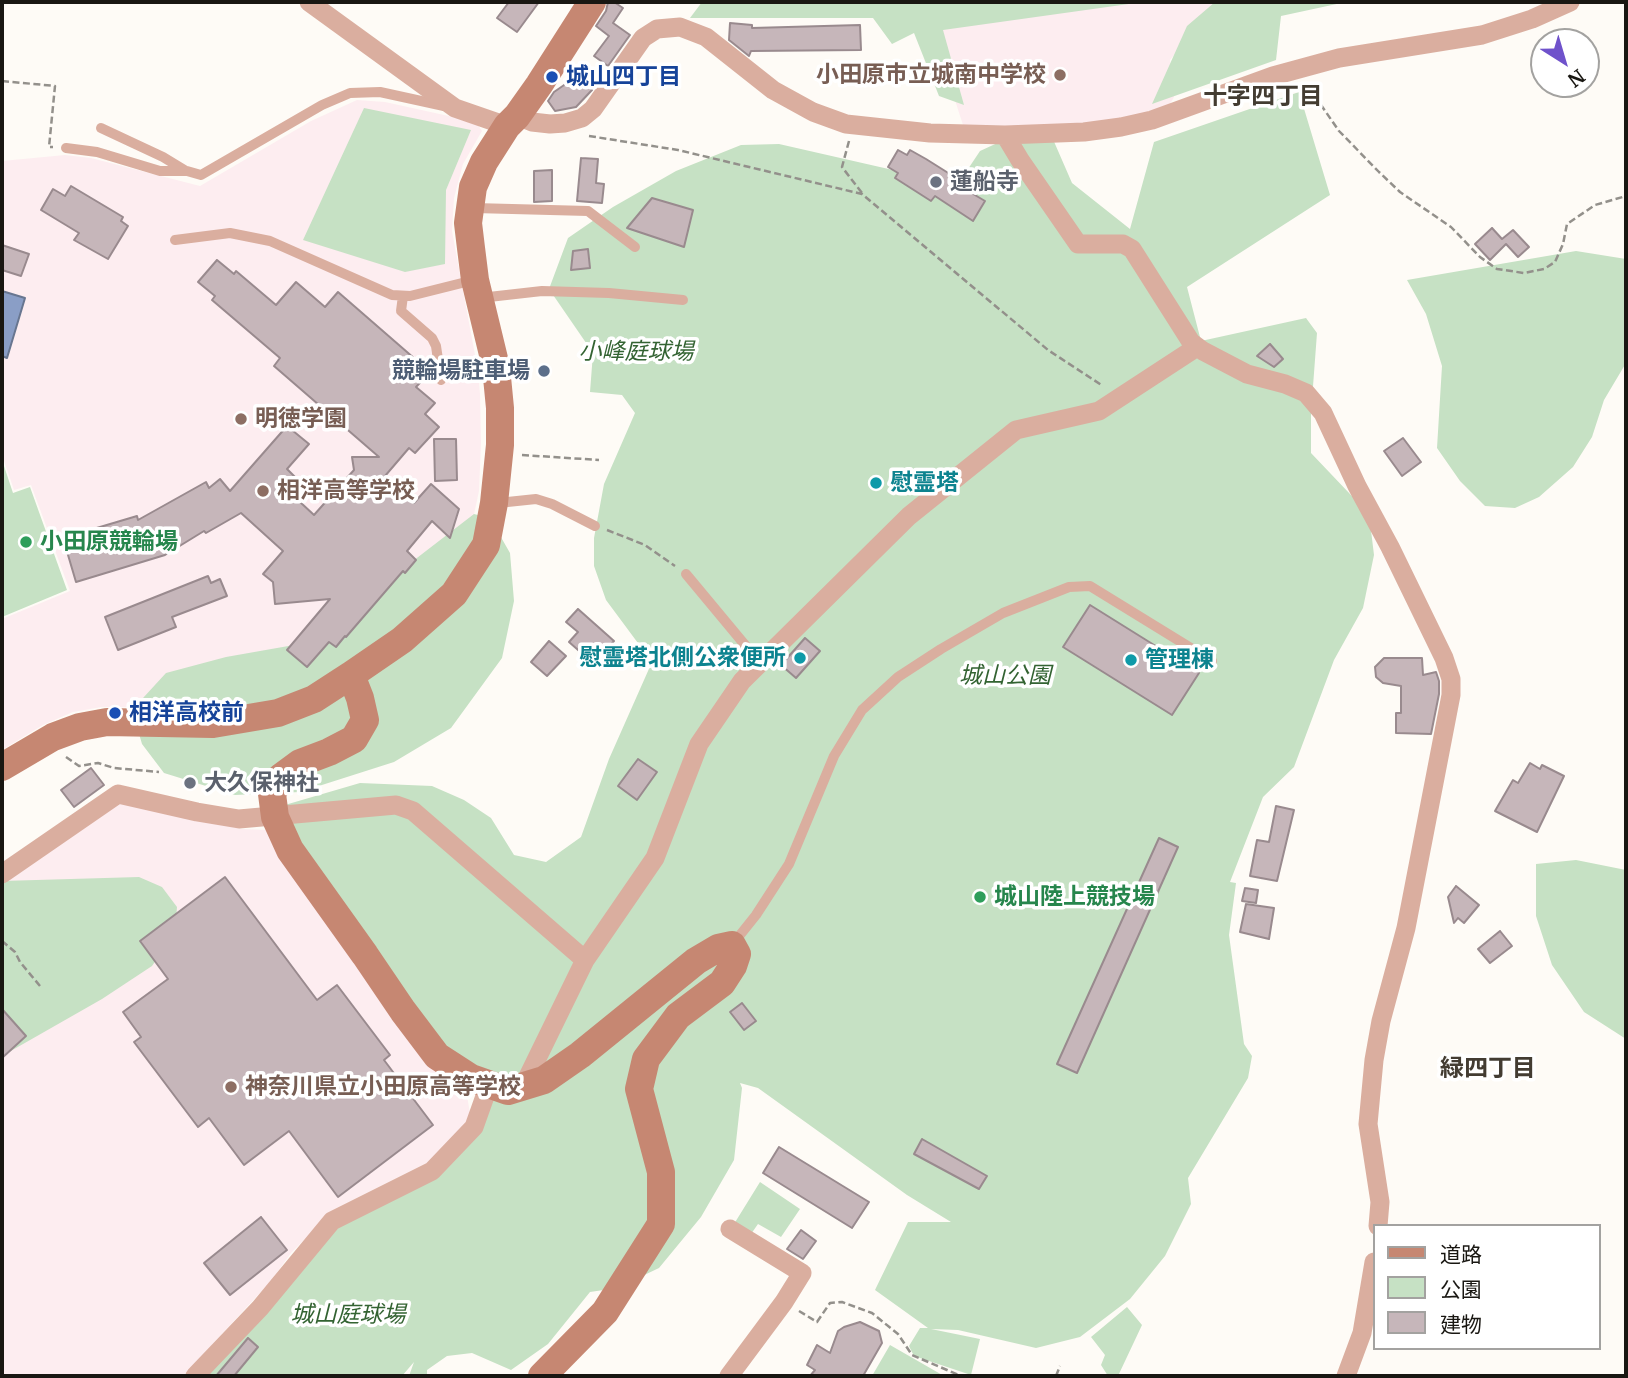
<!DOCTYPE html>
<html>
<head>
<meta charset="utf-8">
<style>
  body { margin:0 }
  #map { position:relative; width:1628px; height:1378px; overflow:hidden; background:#fefbf6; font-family:Merriweather,"Noto Sans JP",serif }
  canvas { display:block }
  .frame { position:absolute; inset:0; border:4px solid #191712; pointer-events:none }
  .legend { position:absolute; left:1373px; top:1224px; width:228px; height:126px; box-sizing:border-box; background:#fff; border:2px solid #a3a2a0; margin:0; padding:9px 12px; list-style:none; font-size:21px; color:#191712 }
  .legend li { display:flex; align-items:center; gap:14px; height:35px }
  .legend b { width:35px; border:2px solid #a3a2a0 }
  .north { position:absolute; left:1530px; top:28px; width:70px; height:70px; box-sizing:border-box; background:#fff; border:2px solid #a3a2a0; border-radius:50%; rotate:143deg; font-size:19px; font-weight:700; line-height:28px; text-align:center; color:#191712 }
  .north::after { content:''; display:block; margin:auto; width:24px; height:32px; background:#6f52cb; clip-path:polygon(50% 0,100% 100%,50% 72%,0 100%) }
</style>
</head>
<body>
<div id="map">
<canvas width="1628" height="1378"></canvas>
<div class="frame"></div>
<ul class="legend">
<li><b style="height:9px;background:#c68772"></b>道路</li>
<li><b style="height:19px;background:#c6e1c4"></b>公園</li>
<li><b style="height:19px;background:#c6b6ba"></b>建物</li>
</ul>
<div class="north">N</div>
</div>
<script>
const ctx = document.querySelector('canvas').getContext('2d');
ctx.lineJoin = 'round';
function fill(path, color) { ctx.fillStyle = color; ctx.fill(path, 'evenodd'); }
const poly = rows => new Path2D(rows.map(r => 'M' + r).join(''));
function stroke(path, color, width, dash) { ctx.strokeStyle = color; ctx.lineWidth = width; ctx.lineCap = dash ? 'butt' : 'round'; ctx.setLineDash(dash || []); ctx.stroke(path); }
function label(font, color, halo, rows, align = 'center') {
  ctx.font = font + ' Merriweather,"Noto Sans JP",serif'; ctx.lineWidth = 7; ctx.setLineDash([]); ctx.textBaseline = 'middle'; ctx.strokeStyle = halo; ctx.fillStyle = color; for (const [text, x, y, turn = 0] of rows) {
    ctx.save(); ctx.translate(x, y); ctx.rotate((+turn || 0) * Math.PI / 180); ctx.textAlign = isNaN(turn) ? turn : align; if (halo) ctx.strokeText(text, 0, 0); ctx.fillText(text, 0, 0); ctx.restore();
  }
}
fill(poly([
  [1020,2,1232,2,1190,36,1170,60,1174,97,1165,113,1093,128,963,125,952,91,938,15],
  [357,100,385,102,476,122,482,131,463,164,454,198,452,231,478,371,480,394,481,443,479,491,473,519,214,708,102,707,73,712,43,725,2,750,2,619,70,591,31,485,14,490,2,455,2,161,65,155,91,158,200,186,311,121],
  [118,803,242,829,267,830,467,1096,470,1113,468,1122,439,1157,335,1209,291,1253,271,1281,183,1376,2,1376,2,883]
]), '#fdedf0');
fill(poly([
  [702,2,1143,2,943,30,964,105,939,96,914,33,892,44,873,18,690,18],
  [1215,2,1346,2,1281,16,1276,60,1152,104,1187,26],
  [1299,92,1330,195,1187,287,1201,341,1306,318,1317,333,1311,413,1311,453,1369,514,1374,555,1363,608,1334,660,1294,767,1263,797,1230,882,1236,883,1229,935,1244,1044,1252,1056,1248,1078,1188,1178,1191,1204,1165,1256,1130,1299,1080,1337,1036,1348,958,1330,931,1329,980,1339,971,1375,914,1356,909,1346,920,1328,928,1328,875,1290,908,1222,951,1222,907,1195,758,1088,740,1083,742,1088,734,1160,701,1217,659,1268,617,1288,590,1292,548,1344,511,1370,472,1353,447,1356,427,1370,427,1376,409,1376,414,1362,402,1376,201,1376,335,1226,476,1133,476,1094,422,1028,278,807,360,783,432,786,464,800,491,818,514,855,546,862,581,837,609,759,652,662,606,600,594,566,594,538,604,484,635,413,622,395,590,392,593,353,549,289,568,238,613,207,676,171,741,145,779,144,893,170,950,196,980,151,1017,134,1052,137,1072,183,1130,229,1154,142],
  [364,108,471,130,446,190,445,264,405,272,303,240],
  [1576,251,1626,259,1626,363,1604,400,1592,437,1573,467,1539,497,1515,508,1485,506,1460,481,1437,448,1442,366,1426,314,1407,280],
  [2,460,13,493,30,487,67,590,2,617],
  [474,514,490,518,510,553,514,601,502,658,451,728,394,762,300,792,235,795,164,773,142,744,132,710,166,673,226,657,294,645,352,608],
  [1576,860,1626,870,1626,1039,1584,1012,1552,965,1536,916,1536,864],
  [139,877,162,887,177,907,175,932,152,966,102,999,2,1056,2,881],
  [760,1182,800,1209,781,1237,758,1224,751,1234,734,1224],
  [1127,1307,1142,1325,1118,1376,1108,1376,1101,1365,1105,1355,1091,1337],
  [890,1345,944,1376,872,1376]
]), '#c6e1c4');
const water = poly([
  [2,291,25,298,7,358,2,356,2,291]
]);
fill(water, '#8a9ec6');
stroke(water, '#687690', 2);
const building = poly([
  [509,2,539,2,517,32,497,18,509,2],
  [608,2,614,2,623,8,613,23,630,35,608,66,594,56,609,36,596,26,606,11,608,2],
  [730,23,752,25,752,28,860,25,861,50,751,51,749,56,729,40,730,23],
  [580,74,592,90,576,107,555,111,548,101,554,92,580,74],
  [898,150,907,155,910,150,926,159,961,181,958,185,985,201,973,221,935,196,931,201,895,178,898,173,888,167,898,150],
  [581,158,598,159,596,183,604,184,602,203,577,201,581,158],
  [552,170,552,201,534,202,534,171,552,170],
  [71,186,123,217,121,221,128,226,108,259,74,240,79,233,41,210,53,189,65,196,71,186],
  [652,198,693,210,684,247,627,228,652,198],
  [1492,228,1502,239,1513,230,1529,247,1518,257,1506,244,1490,260,1475,244,1492,228],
  [2,245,29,254,21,276,2,270,2,245],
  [588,249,590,268,571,270,573,251,588,249],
  [217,260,234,274,236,271,276,305,296,282,325,307,338,292,430,372,416,387,435,403,425,414,439,427,415,453,409,448,385,476,414,503,431,484,459,509,450,538,432,521,407,551,416,560,405,573,403,571,346,637,345,636,336,647,329,642,307,667,287,650,330,599,275,604,273,582,263,574,283,551,241,513,206,533,204,531,165,555,76,582,63,538,137,516,138,520,206,482,209,488,220,479,230,491,287,426,309,444,287,469,295,477,285,488,314,515,354,470,352,457,379,457,274,366,280,358,212,300,215,296,198,282,217,260],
  [1270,344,1283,359,1274,367,1257,356,1270,344],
  [1403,438,1421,462,1402,476,1384,451,1403,438],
  [434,439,456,439,457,480,435,481,434,439],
  [208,576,211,583,220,579,227,596,172,617,176,627,118,650,105,617,208,576],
  [1090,605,1199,673,1172,715,1063,647,1090,605],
  [578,609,614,641,594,664,569,642,578,632,566,622,578,609],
  [805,638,820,651,796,678,781,665,805,638],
  [549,641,566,656,547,676,531,662,549,641],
  [1384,658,1422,658,1423,675,1436,672,1439,681,1439,694,1431,734,1396,733,1396,713,1401,713,1401,686,1383,683,1376,677,1375,667,1384,658],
  [638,759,657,772,637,800,618,786,638,759],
  [1530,763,1540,769,1542,765,1564,776,1537,832,1495,811,1513,780,1518,783,1530,763],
  [91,768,104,785,74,807,61,790,91,768],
  [1276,806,1294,810,1277,881,1250,876,1257,840,1269,842,1276,806],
  [1159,838,1178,847,1077,1073,1057,1064,1159,838],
  [225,877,317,1000,337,985,390,1055,384,1060,433,1125,338,1197,289,1131,244,1165,209,1118,198,1127,134,1042,141,1037,123,1012,168,979,140,941,225,877],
  [1456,886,1479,905,1464,923,1458,918,1454,923,1448,897,1456,886],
  [1245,888,1258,890,1256,903,1242,901,1245,888],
  [1246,904,1274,908,1269,939,1240,932,1246,904],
  [1500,931,1512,946,1490,963,1478,949,1500,931],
  [742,1003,756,1021,744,1030,730,1012,742,1003],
  [2,1009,26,1036,2,1058,2,1009],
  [922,1139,987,1176,979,1189,914,1154,922,1139],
  [779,1147,869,1202,852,1228,763,1173,779,1147],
  [261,1217,287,1250,230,1295,204,1263,261,1217],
  [801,1230,816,1241,803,1259,787,1249,801,1230],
  [860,1322,879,1331,882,1343,863,1376,810,1376,815,1370,807,1365,817,1345,830,1353,838,1331,844,1327,860,1322],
  [248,1338,258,1347,234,1376,216,1376,248,1338]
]);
fill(building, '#c6b6ba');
stroke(building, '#998a8e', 2);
stroke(poly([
  [2,81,55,86,49,147,53,147],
  [1313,85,1319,102,1339,131,1379,172,1400,192,1451,227,1480,257,1497,269,1524,273,1544,269,1555,262,1563,244,1567,224,1595,205,1626,196],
  [589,136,678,150,862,194,1048,350,1103,386],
  [849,141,842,167,862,193],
  [522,455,599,460],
  [607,530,645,545,675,566],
  [66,757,79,766,98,763,114,768,159,772],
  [2,941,15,952,20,962,40,986],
  [799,1311,817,1322,830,1303,842,1302,872,1313,898,1334,912,1355,961,1376],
  [1056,1376,1060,1366]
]), '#93908b', 2.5, [7, 3.5]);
stroke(poly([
  [101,128,163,157,186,171],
  [66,148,97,152,160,171,187,171,201,175,322,105,350,93,380,92,444,106],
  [474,208,588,211,635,247],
  [175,240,230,233,270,241,392,295,410,296,474,280],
  [403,296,401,311,432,338,436,346,441,380],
  [480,298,542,291,609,293,683,300],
  [498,503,536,499,552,504,595,526],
  [686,574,760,663],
  [732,945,756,915,789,864,834,756,862,710,898,677,941,649,1003,613,1069,587,1090,586,1212,661]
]), '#daae9f', 10);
stroke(poly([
  [309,2,455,108,507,126],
  [517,116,532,122,550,124,565,123,582,118,593,109,643,38,657,29,680,27,706,37,773,90,813,112,846,124,930,133,1005,135,1084,132,1121,127,1152,120,1273,76,1339,58,1482,35,1532,19,1570,2],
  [1005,135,1020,160,1078,244,1123,244,1132,249,1191,342,1203,351,1247,374,1285,384,1306,393,1323,413,1357,486,1390,547,1444,658,1451,679,1451,695,1406,928,1381,1021,1374,1060,1368,1124,1380,1202,1378,1226],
  [2,874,118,794,197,812,239,819,396,805,413,811,585,960],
  [523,1087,585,960,655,858,699,744,742,681,909,516,1016,430,1099,411,1197,347],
  [195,1376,260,1308,332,1221,432,1171,474,1127,489,1085],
  [729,1376,784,1302,802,1273,730,1229],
  [1346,1376,1362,1333,1374,1262]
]), '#daae9f', 19);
stroke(poly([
  [351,675,360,698,365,720,354,739,329,752,300,763,281,777,272,794,275,817,290,850,365,955,403,1011,437,1056,471,1078,508,1091,544,1080,580,1055,696,961,718,948,732,945,737,954,733,966,722,983,678,1016,646,1059,639,1089,661,1172,661,1224,605,1312,542,1376],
  [2,767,53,737,80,727,107,722,213,724,278,713,314,699,351,675,402,640,454,594,486,545,494,503,500,445,500,408,496,367,475,280,471,248,468,223,473,187,484,162,507,126,517,116,539,85,592,2]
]), '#c68772', 28);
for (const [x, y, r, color] of [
  [1060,75,7,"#8d6e63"],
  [552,77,7,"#1a4fb4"],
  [936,182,7,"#6b7280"],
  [544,371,7,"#5c6f8a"],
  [241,419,7,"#8d6e63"],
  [876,483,7,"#0f9aa8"],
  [263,491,7,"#8d6e63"],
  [26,542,7,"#2e9e5b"],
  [800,658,7,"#0f9aa8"],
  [1131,660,7,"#0f9aa8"],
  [115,713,7,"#1a4fb4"],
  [190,783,7,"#6b7280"],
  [980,897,7,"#2e9e5b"],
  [231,1087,7,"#8d6e63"]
]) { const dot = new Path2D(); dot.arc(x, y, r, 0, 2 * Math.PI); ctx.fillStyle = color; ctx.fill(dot); stroke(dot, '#fff', 2.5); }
label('bold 23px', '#785e54', '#fff', [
  ["小田原市立城南中学校",1046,75,"right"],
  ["明徳学園",255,419],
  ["相洋高等学校",277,491],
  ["神奈川県立小田原高等学校",245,1087]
], 'left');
label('bold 23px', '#164399', '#fff', [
  ["城山四丁目",566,77],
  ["相洋高校前",129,713]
], 'left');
label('bold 23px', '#5b616d', '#fff', [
  ["蓮船寺",950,182],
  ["大久保神社",204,783]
], 'left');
label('italic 23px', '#336332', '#fff', [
  ["小峰庭球場",636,352],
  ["城山公園",1005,676],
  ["城山庭球場",348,1315]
]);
label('bold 23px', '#4e5e75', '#fff', [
  ["競輪場駐車場",530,371]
], 'right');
label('bold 23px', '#0d838f', '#fff', [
  ["慰霊塔",890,483],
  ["慰霊塔北側公衆便所",786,658,"right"],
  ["管理棟",1145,660]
], 'left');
label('bold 23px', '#27864d', '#fff', [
  ["小田原競輪場",40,542],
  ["城山陸上競技場",994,897]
], 'left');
label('bold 24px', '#433c32', '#fff', [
  ["十字四丁目",1263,97],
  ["緑四丁目",1488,1069]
]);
</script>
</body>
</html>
